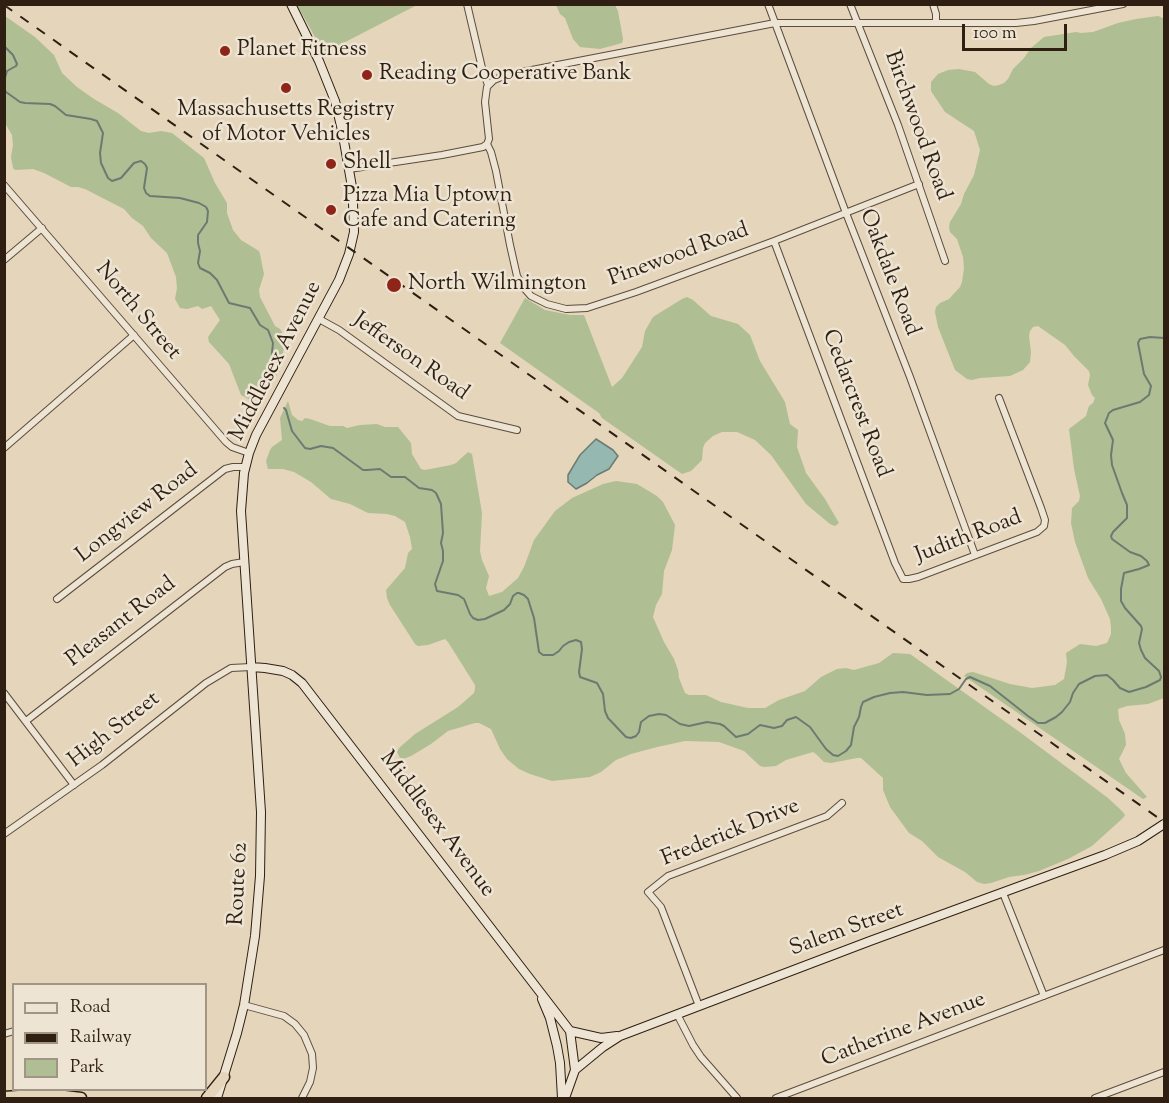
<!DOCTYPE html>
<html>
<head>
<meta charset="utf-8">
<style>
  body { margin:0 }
  #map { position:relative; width:1169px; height:1103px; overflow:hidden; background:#e4d5bb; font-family:"Sorts Mill Goudy",serif }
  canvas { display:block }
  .frame { position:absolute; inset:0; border:6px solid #2e1f12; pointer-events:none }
  .legend { position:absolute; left:12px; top:983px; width:195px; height:108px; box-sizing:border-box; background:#ede4d3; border:2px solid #a19586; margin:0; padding:8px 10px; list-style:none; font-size:18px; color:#2e1f12 }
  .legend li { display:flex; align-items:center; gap:12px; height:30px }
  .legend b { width:30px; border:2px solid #a19586 }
  .scale { position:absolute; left:962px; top:24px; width:105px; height:27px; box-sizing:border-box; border:3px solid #2e1f12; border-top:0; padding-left:8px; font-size:18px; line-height:21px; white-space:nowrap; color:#2e1f12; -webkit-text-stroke:4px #ede4d3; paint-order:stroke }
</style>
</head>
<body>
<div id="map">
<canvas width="1169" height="1103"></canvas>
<div class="frame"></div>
<ul class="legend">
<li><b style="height:8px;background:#ede4d3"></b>Road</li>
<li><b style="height:8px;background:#2e1f12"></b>Railway</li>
<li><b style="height:16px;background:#b0be93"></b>Park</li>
</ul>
<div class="scale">100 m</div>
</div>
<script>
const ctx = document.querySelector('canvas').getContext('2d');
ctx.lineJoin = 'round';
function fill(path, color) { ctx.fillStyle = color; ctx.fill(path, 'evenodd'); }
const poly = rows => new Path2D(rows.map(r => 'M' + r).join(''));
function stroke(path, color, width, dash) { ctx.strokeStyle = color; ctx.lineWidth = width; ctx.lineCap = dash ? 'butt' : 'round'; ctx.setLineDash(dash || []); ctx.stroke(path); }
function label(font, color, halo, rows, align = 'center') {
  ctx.font = font + ' "Sorts Mill Goudy",serif'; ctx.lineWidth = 5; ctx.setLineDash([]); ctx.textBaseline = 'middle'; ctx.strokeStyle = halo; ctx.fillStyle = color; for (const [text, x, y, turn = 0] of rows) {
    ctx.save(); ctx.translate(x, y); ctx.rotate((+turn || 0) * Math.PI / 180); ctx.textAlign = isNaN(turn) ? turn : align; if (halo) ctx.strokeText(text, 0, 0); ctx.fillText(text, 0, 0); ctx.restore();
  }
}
fill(poly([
  [297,5,417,5,324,53],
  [556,5,615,5,618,11,623,39,622,43,600,49,580,47,573,39,565,18,560,14],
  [5,16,35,37,54,55,62,73,77,87,94,99,118,113,141,131,149,133,161,131,172,133,204,158,215,183,227,203,227,213,233,230,241,240,259,251,260,254,264,274,259,290,260,297,275,326,280,329,282,332,284,344,282,362,279,371,270,386,257,398,250,400,241,395,229,364,209,342,208,337,220,320,211,306,202,309,198,306,187,309,180,308,175,299,177,288,176,277,167,253,151,238,143,226,132,218,124,209,85,189,78,187,71,187,44,173,33,169,15,170,13,168,11,157,13,145,12,135,5,123],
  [1158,16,1163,18,1164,20,1164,698,1148,704,1127,706,1118,709,1119,720,1125,734,1126,745,1119,759,1126,773,1147,797,1143,799,964,676,967,673,973,672,1010,684,1032,688,1055,685,1064,679,1067,662,1066,653,1080,644,1096,646,1107,643,1111,634,1111,628,1110,619,1101,599,1088,578,1075,542,1071,523,1072,508,1079,501,1080,496,1074,469,1069,429,1086,416,1089,406,1093,403,1095,398,1092,395,1088,385,1090,375,1089,371,1074,356,1065,345,1038,326,1033,327,1030,331,1029,336,1031,352,1030,362,1023,370,1010,376,980,378,972,380,967,379,955,370,938,327,935,312,936,307,940,303,949,299,960,287,962,282,964,268,963,257,957,239,950,232,949,227,950,222,961,204,964,194,974,175,980,150,974,131,945,112,931,91,931,82,938,74,948,70,959,69,975,72,989,84,994,86,999,85,1004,83,1008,79,1013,69,1024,58,1031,48,1044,37,1076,32,1081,33,1093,32,1118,23,1136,19],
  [687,297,693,300,711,316,738,324,750,335,760,361,785,402,790,424,798,430,797,447,806,473,825,499,839,523,835,526,830,524,806,504,771,455,755,440,737,432,722,432,713,436,705,443,703,448,702,460,691,471,682,474,602,418,599,413,500,343,525,298,545,310,570,315,584,315,612,387,622,378,642,347,645,331,653,317,682,299],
  [288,401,292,415,298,420,302,421,305,418,310,419,330,426,343,426,347,428,360,425,377,424,385,427,398,427,411,443,412,454,421,469,425,470,451,465,456,463,468,452,472,454,482,513,480,551,482,560,489,576,486,588,489,596,502,592,518,578,524,567,534,540,555,511,572,498,603,484,616,481,637,484,657,496,663,502,675,525,672,550,664,571,662,594,656,605,653,617,664,642,674,659,678,670,679,678,685,693,689,695,706,695,721,702,748,708,765,708,779,700,805,691,821,677,837,669,846,668,854,670,879,663,893,653,910,654,1021,733,1108,798,1122,811,1125,815,1123,818,1092,846,1068,859,1039,871,1024,875,1009,877,991,883,984,884,977,882,965,872,938,857,922,841,909,833,890,807,883,790,883,778,861,758,857,758,831,763,824,762,816,754,813,752,786,760,776,766,764,767,760,766,744,751,719,742,685,741,657,747,631,754,616,760,601,772,590,777,552,781,530,774,519,769,507,759,500,749,491,729,479,723,475,723,448,731,431,744,411,756,403,759,400,758,397,752,399,748,415,734,458,707,474,693,475,689,475,685,448,642,445,639,428,645,418,646,415,644,390,605,387,598,386,590,405,568,408,553,412,549,410,537,405,522,395,516,387,514,368,513,350,504,331,499,311,482,294,472,283,469,268,469,266,461,270,450,272,447,282,440,280,418]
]), '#b0be93');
const water = poly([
  [596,439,613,450,618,456,609,469,597,475,587,483,576,489,568,482,568,475,580,455,596,439]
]);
fill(water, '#95b9b0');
stroke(water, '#6c7b71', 1.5);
stroke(poly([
  [4,46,13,55,17,64,16,66,7,71,4,81],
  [4,89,6,92,20,102,25,103,50,104,55,106,66,115,91,119,97,121,103,133,100,153,101,163,108,178,112,181,121,178,134,163,141,161,145,164,147,168,144,188,146,193,150,196,180,198,199,203,206,207,208,211,207,222,198,235,198,243,200,251,198,263,200,268,210,273,217,280,229,303,250,308,260,325,268,330,273,343,272,353,279,371],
  [284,408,286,410,292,431,305,448,310,449,321,446,333,448,363,470,367,470,380,469,391,477,405,477,419,488,432,490,436,493,441,504,443,533,441,543,443,551,443,561,435,584,437,591,458,595,464,599,470,614,473,618,478,620,485,619,504,610,510,604,513,596,517,593,519,593,524,595,528,599,534,618,539,652,543,655,553,655,559,651,563,646,569,642,576,640,581,642,582,649,579,672,580,677,597,683,603,694,605,711,608,718,626,737,631,738,636,736,639,732,641,722,649,716,659,714,666,715,680,724,689,726,707,722,720,724,724,726,736,737,748,734,760,725,774,728,782,726,787,720,796,717,810,727,826,749,833,755,838,756,846,751,851,745,854,727,859,717,861,707,863,702,874,697,890,693,903,692,927,695,950,694,959,689,966,679,970,677,990,686,1028,716,1038,723,1045,723,1056,717,1062,712,1070,702,1073,693,1079,684,1095,676,1107,675,1113,680,1120,688,1129,692,1146,687,1160,680,1161,677,1159,671,1145,658,1141,650,1139,643,1142,629,1141,626,1125,608,1121,601,1121,589,1124,573,1139,569,1149,565,1147,561,1141,556,1130,552,1112,539,1111,536,1113,532,1127,518,1127,505,1122,493,1112,465,1111,455,1113,440,1105,423,1109,413,1113,410,1140,402,1149,395,1151,386,1144,374,1138,343,1140,339,1150,337,1164,338]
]), '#6c7b71', 2);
const street = poly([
  [467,4,482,68,488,85],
  [768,4,846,213,910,377,975,555],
  [850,4,898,125,945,261],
  [933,4,936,14,936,23],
  [487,144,491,152,496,171,510,245,517,276,524,288,531,296,547,304,566,309,587,308,636,292,774,241,919,184],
  [349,169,442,155,483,147,487,144,489,139,485,102,487,87,494,80,506,75,775,23,1016,23,1034,21,1123,4],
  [4,185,226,442,232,447,249,453],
  [774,241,895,563,903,579,909,579,918,577,1037,532,1044,526,1045,520,1041,508,999,398],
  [4,260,42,228],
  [319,319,339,330,458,416,517,430],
  [4,448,134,335],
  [57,599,225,469,233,467,245,467],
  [4,693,74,785],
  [26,721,225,567,232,564,244,562],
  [4,834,102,765,206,683,231,668,251,667],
  [1003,893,1044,996],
  [244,1005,284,1016,295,1024,304,1035,312,1054,313,1068,310,1082,302,1098],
  [699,1006,661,907,648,892,668,876,827,816,842,803],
  [677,1014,693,1045,701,1057,737,1098],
  [4,1034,14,1031],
  [776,1098,1164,950],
  [1095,1098,1164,1072]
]);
const secondary = poly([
  [251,667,265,668,283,671,292,675,302,683,570,1031,601,1038,617,1036],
  [542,999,550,1018,557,1046,560,1063,562,1098],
  [570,1031,575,1070],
  [217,1098,237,1033,244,1005,255,936,260,876,261,812,241,511,244,473,249,453,256,435,339,280,349,254,354,232,353,203,352,187,342,130,335,101,319,61,291,4],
  [565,1098,575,1070,603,1047,620,1036,870,941,1105,855,1138,841,1164,824]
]);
const highway = poly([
  [4,1097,48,1094,81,1098],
  [207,1098,224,1077]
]);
stroke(street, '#5c4c3c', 8);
stroke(secondary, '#2e1f12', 10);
stroke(highway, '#2e1f12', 13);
stroke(street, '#ede4d3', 6);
stroke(secondary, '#ede4d3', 8);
stroke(highway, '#e4d5bb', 10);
stroke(poly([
  [4,5,1164,822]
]), '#2e1f12', 2, [10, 10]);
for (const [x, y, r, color] of [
  [225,51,6,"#8f2418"],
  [367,75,6,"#8f2418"],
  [286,88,6,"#8f2418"],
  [331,164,6,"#8f2418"],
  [331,210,6,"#8f2418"],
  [394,285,8,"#8f2418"]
]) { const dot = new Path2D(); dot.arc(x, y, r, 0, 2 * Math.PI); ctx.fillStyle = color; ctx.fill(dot); stroke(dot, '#ede4d3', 2); }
label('22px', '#2e1f12', '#ede4d3', [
  ["Planet Fitness",237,51],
  ["Reading Cooperative Bank",379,75],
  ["Massachusetts Registry",286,111,"center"],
  ["of Motor Vehicles",286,136,"center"],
  ["Shell",343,164],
  ["Pizza Mia Uptown",343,197],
  ["Cafe and Catering",343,222],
  ["North Wilmington",408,285]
], 'left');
label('22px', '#2e1f12', '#ede4d3', [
  ["Birchwood Road",916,126,70],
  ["Pinewood Road",679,256,-20],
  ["Oakdale Road",888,273,69],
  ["North Street",137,312,50],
  ["Jefferson Road",410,358,35],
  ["Middlesex Avenue",277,362,-63],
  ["Cedarcrest Road",855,404,69],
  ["Longview Road",138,514,-38],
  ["Judith Road",969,538,-21],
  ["Pleasant Road",122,623,-38],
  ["High Street",115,731,-38],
  ["Middlesex Avenue",436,825,53],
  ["Frederick Drive",731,834,-22],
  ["Route 62",240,884,-87],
  ["Salem Street",847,931,-20],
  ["Catherine Avenue",904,1031,-21]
]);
</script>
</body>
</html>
